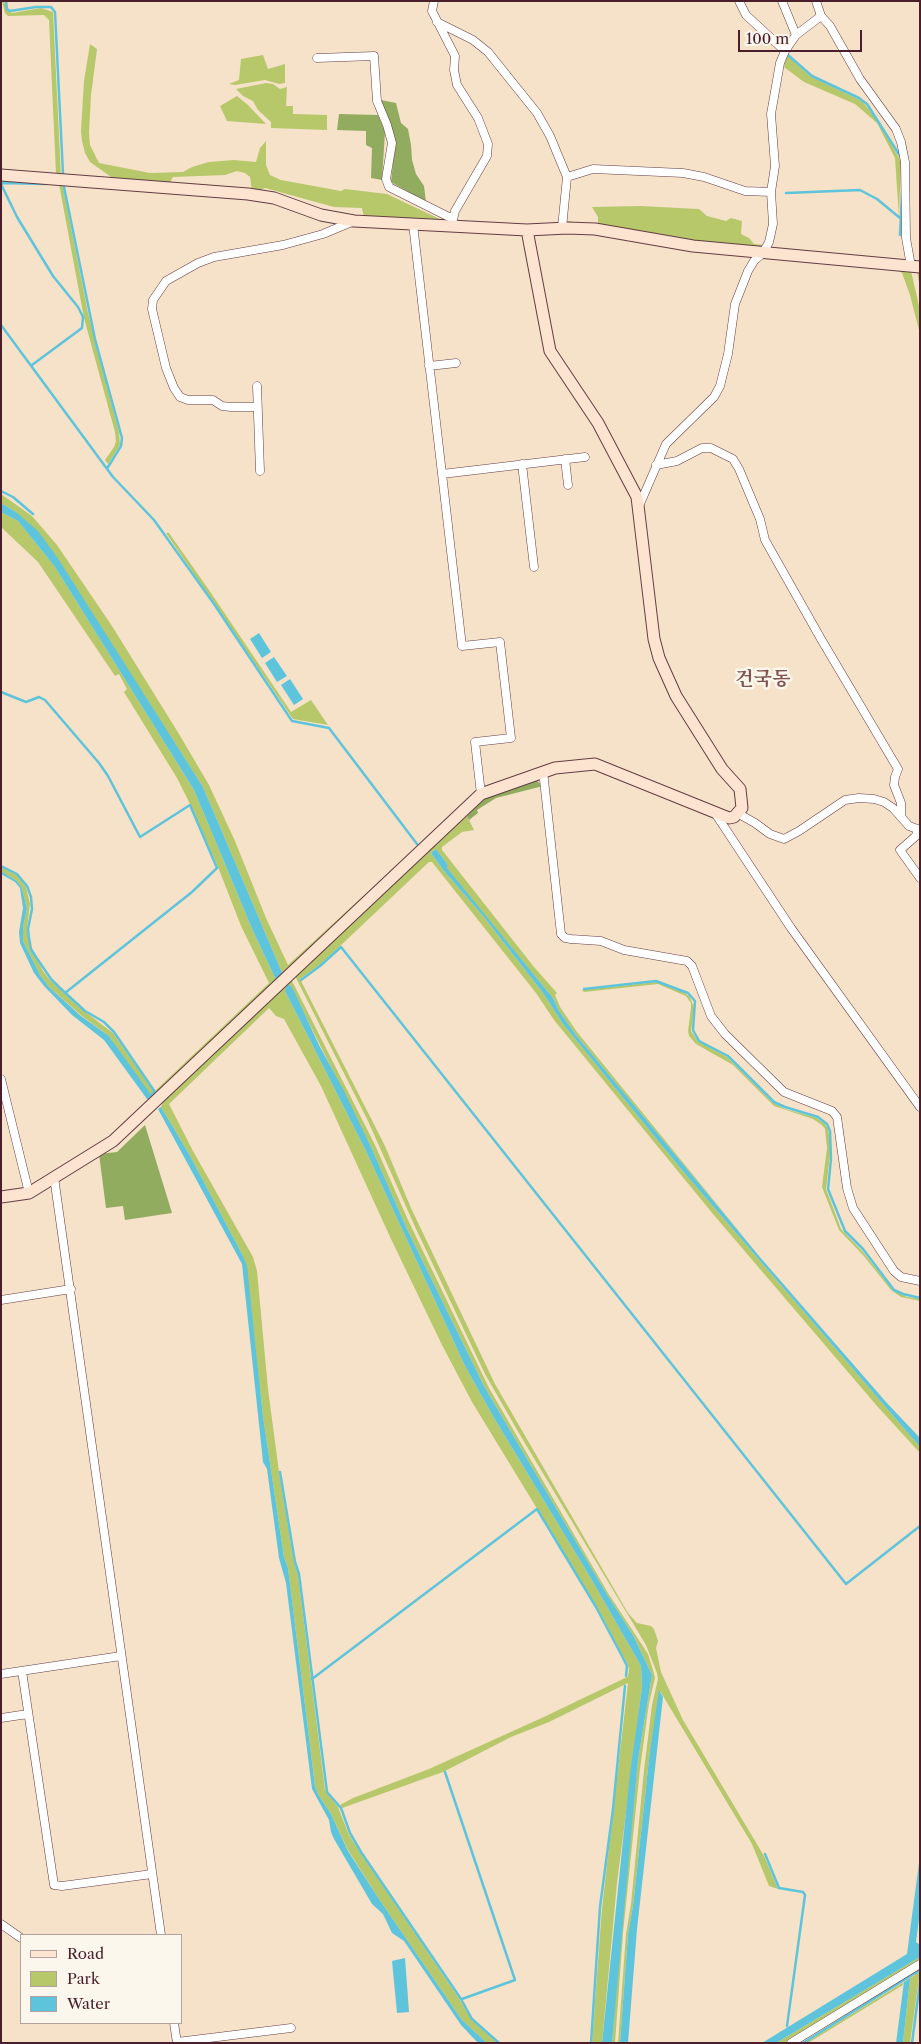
<!DOCTYPE html>
<html>
<head>
<meta charset="utf-8">
<style>
  body { margin:0 }
  #map { position:relative; width:921px; height:2044px; overflow:hidden; background:#f5e2c9; font-family:"Libre Caslon Text",serif }
  canvas { display:block }
  .frame { position:absolute; inset:0; border:2px solid #4a1f2b; pointer-events:none }
  .legend { position:absolute; left:20px; top:1934px; width:162px; height:90px; box-sizing:border-box; background:#fbf7ec; border:1px solid #b4a19f; margin:0; padding:6px 9px; list-style:none; font-size:15px; color:#4a1f2b }
  .legend li { display:flex; align-items:center; gap:10px; height:25px }
  .legend b { width:25px; border:1px solid #b4a19f }
  .scale { position:absolute; left:738px; top:30px; width:124px; height:22px; box-sizing:border-box; border:2px solid #4a1f2b; border-top:0; padding-left:6px; font-size:15px; line-height:18px; white-space:nowrap; color:#4a1f2b; -webkit-text-stroke:4px #fbf7ec; paint-order:stroke }
</style>
</head>
<body>
<div id="map">
<canvas width="921" height="2044"></canvas>
<div class="frame"></div>
<ul class="legend">
<li><b style="height:6px;background:#fde4d1"></b>Road</li>
<li><b style="height:14px;background:#b7c86b"></b>Park</li>
<li><b style="height:14px;background:#5ec4dc"></b>Water</li>
</ul>
<div class="scale">100 m</div>
</div>
<script>
const ctx = document.querySelector('canvas').getContext('2d');
ctx.lineJoin = 'round';
function fill(path, color) { ctx.fillStyle = color; ctx.fill(path, 'evenodd'); }
const poly = rows => new Path2D(rows.map(r => 'M' + r).join(''));
function stroke(path, color, width, dash) { ctx.strokeStyle = color; ctx.lineWidth = width; ctx.lineCap = dash ? 'butt' : 'round'; ctx.setLineDash(dash || []); ctx.stroke(path); }
function label(font, color, halo, rows, align = 'center') {
  ctx.font = font + ' "Libre Caslon Text","Noto Serif KR",serif'; ctx.lineWidth = 5; ctx.setLineDash([]); ctx.textBaseline = 'middle'; ctx.strokeStyle = halo; ctx.fillStyle = color; for (const [text, x, y, turn = 0] of rows) {
    ctx.save(); ctx.translate(x, y); ctx.rotate((+turn || 0) * Math.PI / 180); ctx.textAlign = isNaN(turn) ? turn : align; if (halo) ctx.strokeText(text, 0, 0); ctx.fillText(text, 0, 0); ctx.restore();
  }
}
fill(poly([
  [2,1,4,1,8,11,12,13,41,8,53,12,61,177,56,174,49,20,44,15,8,16,5,13],
  [90,44,97,49,91,95,89,133,90,145,99,163,150,173,183,172,192,167,209,162,234,160,256,162,260,148,266,141,266,165,270,175,281,180,341,191,345,189,387,194,446,222,364,218,362,208,334,207,265,188,256,192,252,191,250,177,245,173,237,171,225,175,173,177,169,184,114,179,90,162,85,153,82,141,81,131,84,81],
  [263,55,268,69,285,64,285,83,279,84,265,80,235,85,229,84,239,80,241,59],
  [787,55,810,76,862,101,880,123,901,162,899,217,895,158,877,123,855,104,804,82,784,67],
  [266,83,273,84,280,89,287,87,286,106,293,106,293,114,327,115,327,130,271,128,271,122,258,110,253,101,243,96,236,89],
  [237,96,248,105,266,124,227,121,220,106],
  [1,179,62,182,88,313,119,432,120,445,108,464,105,460,114,447,116,441,115,432,84,318,59,184,1,183],
  [640,206,699,209,707,216,726,221,731,218,742,221,741,234,749,238,754,244,765,245,761,251,567,223,566,221,598,225,598,217,592,207],
  [833,261,920,269,920,290,917,270,911,271,920,310,920,334,910,295,902,273,898,270,832,265],
  [1,494,32,516,57,545,112,626,179,734,209,785,235,841,266,918,288,965,419,845,284,977,203,787,101,628,16,512,1,503],
  [1,512,18,521,55,567,194,790,253,931,277,982,154,1099,151,1096,156,1092,156,1090,269,983,241,926,218,867,190,804,177,778,124,692,127,689,119,674,115,676,38,562,1,527],
  [166,533,169,533,209,590,291,712,311,700,328,725,293,719],
  [467,816,474,830,462,832,442,847,442,850,534,967,557,993,555,995,560,1007,577,1032,759,1256,576,1035,559,1011,553,998,446,868,448,865,436,849,431,853,444,871,483,916,543,993,563,1024,681,1169,920,1447,920,1453,877,1406,713,1214,554,1020,536,993,432,862,429,862,320,965,300,979,385,1146,411,1208,495,1384,628,1613,637,1623,651,1626,654,1629,658,1641,656,1648,661,1672,683,1720,764,1856,778,1889,769,1886,752,1844,660,1691,650,1750,633,1906,628,1934,620,2043,618,2043,626,1934,631,1904,644,1770,652,1705,658,1679,657,1673,646,1645,520,1435,485,1374,416,1229,368,1121,296,978,296,975],
  [1,867,17,875,26,887,30,904,27,929,29,943,43,971,50,980,80,1008,113,1033,154,1092,150,1095,109,1036,82,1016,49,987,40,975,23,941,23,927,27,909,22,888,17,881,1,871],
  [291,979,375,1145,408,1220,489,1388,608,1593,648,1654,653,1670,655,1678,649,1703,640,1769,623,1933,615,2043,612,2043,625,1887,638,1760,652,1675,633,1635,608,1596,484,1386,407,1229,372,1149,290,985,285,991,366,1151,465,1366,494,1418,590,1577,641,1666,642,1688,617,1883,602,2043,592,2043,602,1908,628,1683,549,1722,511,1737,443,1772,342,1808,340,1805,353,1798,429,1769,546,1716,625,1678,628,1676,629,1670,628,1665,597,1607,472,1402,442,1345,391,1239,321,1086,284,1019,276,1016,269,1008,169,1104,193,1151,253,1257,257,1271,268,1389,279,1472,294,1562,298,1575,325,1790,338,1807,349,1835,360,1852,460,2000,472,2020,497,2043,487,2043,462,2020,379,1899,348,1850,331,1814,318,1794,315,1786,288,1568,284,1557,263,1416,248,1284,242,1254,188,1152,161,1107,163,1102],
  [657,982,682,991,690,997,694,1008,691,1031,698,1041,727,1057,772,1102,785,1109,817,1118,825,1124,828,1129,831,1146,826,1189,841,1229,863,1252,893,1290,907,1297,920,1299,920,1301,901,1297,891,1290,863,1255,839,1230,822,1187,827,1148,825,1129,822,1125,813,1119,774,1106,733,1065,696,1044,689,1036,688,1031,691,1008,691,1003,686,996,658,984,584,992,582,990],
  [920,1957,920,1962,789,2043,776,2043],
  [918,1969,920,1971,910,2043,903,2043,910,1978,915,1975,914,1972,799,2043,795,2043],
  [904,1982,903,1985,808,2043,805,2043]
]), '#b7c86b');
fill(poly([
  [381,100,396,103,401,123,408,129,411,145,412,160,416,174,424,186,426,202,391,182,395,144],
  [339,114,378,115,385,132,382,180,371,178,372,148,366,145,366,131,337,130],
  [532,781,537,781,543,786,496,798,477,810,478,813,469,820,467,816,488,796],
  [145,1125,172,1213,125,1220,123,1206,106,1208,99,1154,117,1152]
]), '#91ac5f');
fill(poly([
  [1,503,16,512,38,531,57,557,203,787,284,977,277,982,253,931,194,790,55,567,18,521,1,512],
  [259,633,271,652,262,658,250,639],
  [274,657,287,676,277,682,265,663],
  [290,679,303,699,294,705,281,685],
  [436,849,448,865,447,868,553,998,559,1011,576,1035,759,1256,886,1402,920,1438,920,1447,681,1169,563,1024,543,993,483,916,444,871,431,853],
  [1,871,17,881,22,888,27,909,23,927,23,941,40,975,49,987,81,1016,109,1036,154,1099,152,1101,147,1099,104,1040,72,1015,44,986,34,973,20,943,19,932,23,908,20,888,15,882,1,874],
  [287,985,290,985,293,989,319,1045,344,1091,372,1149,407,1229,484,1386,608,1596,633,1635,652,1675,638,1760,612,2043,602,2043,630,1773,642,1688,641,1666,590,1577,494,1418,465,1366,366,1151,285,991],
  [161,1107,188,1152,242,1254,247,1266,263,1416,284,1557,288,1568,315,1786,318,1794,331,1814,348,1851,379,1899,462,2020,487,2043,478,2043,461,2025,404,1941,392,1933,383,1914,372,1904,334,1839,331,1832,329,1820,312,1789,286,1583,279,1558,267,1469,263,1462,242,1264,158,1109],
  [659,1690,663,1697,637,1929,628,2043,620,2043,628,1934,633,1906,650,1750],
  [920,1855,920,1912,916,1942,920,1945,920,1957,776,2043,762,2043,907,1954],
  [405,1958,409,2012,397,2013,392,1961],
  [910,1978,903,2043,896,2043,904,1982]
]), '#5ec4dc');
stroke(poly([
  [6,1,7,9,10,11,36,7,51,7,55,12,63,174],
  [788,55,812,76,859,98,867,104,900,156],
  [1,183,45,184],
  [1,184,17,217,53,276,78,307,83,317,82,328,32,365],
  [64,187,95,339,122,438,121,446,108,467],
  [786,193,860,190,877,199,900,218],
  [900,235,902,193],
  [1,325,113,477,154,520,214,604,292,721,329,728,417,844],
  [1,491,13,497,33,514],
  [1,692,26,702,39,697,45,700,99,763,108,776,140,837,190,805,217,868,192,892,65,993],
  [1,866,17,874,27,886,31,897,32,909,28,929,29,938,31,949,36,957,51,979,59,987,85,1011,104,1022,114,1032,155,1092,151,1095],
  [301,980,320,966,341,947,846,1584,920,1526],
  [584,989,656,981,688,993,695,1001,693,1030,699,1041,728,1056,774,1102,785,1107,818,1117,827,1124,830,1131,831,1159,828,1189,845,1231,863,1249,894,1290,903,1294,920,1298],
  [280,1472,295,1562,299,1574,327,1792,341,1808,350,1833,361,1852,461,1999,472,2019,499,2043],
  [312,1679,537,1509,596,1607,622,1656,627,1666,626,1676],
  [445,1772,515,1980,462,1999],
  [765,1854,779,1888,803,1892,805,1895,787,2026],
  [591,2043,600,1907,613,1809,625,1686],
  [803,2043,920,1970],
  [912,2043,920,1982]
]), '#5ec4dc', 2.5);
const street = poly([
  [434,1,432,11,455,56,454,70,457,85,478,118,488,144,487,156,455,211,452,224],
  [739,1,746,15,785,51],
  [782,1,796,35],
  [821,16,830,26,860,79,896,129,901,142,905,162,906,238,911,266],
  [437,22,473,40,488,52,537,113,550,136,567,177,562,228],
  [317,58,374,56,377,101,387,125,392,143,386,179,389,187,453,219],
  [567,177,593,169,683,173,704,177,745,191,771,192],
  [413,224,462,646,500,642,511,738,475,742,481,794],
  [429,366,456,363],
  [257,386,260,471],
  [257,407,231,407,222,406,213,400,188,400,180,397,174,388,166,368,152,309,153,300,166,281,198,263,214,257,283,245,323,234,354,221],
  [565,459,568,485],
  [522,464,534,567],
  [656,465,677,461,702,448,711,448,733,459,739,469,760,519,765,540,821,639,898,769,895,777,894,785,901,803,901,817],
  [442,474,585,457],
  [639,506,666,444,714,397,720,386,728,354,735,304,748,271,754,261,763,253,769,242,773,224,771,192,775,166,771,114,780,63,785,51,796,35,821,16,816,1],
  [543,771,561,934,565,938,571,939,601,941,624,950,687,961,692,966,711,1016,725,1034,784,1092,832,1111,837,1117,847,1188,853,1208,894,1271,901,1277,920,1281],
  [715,813,791,928,920,1107],
  [739,814,755,823,770,834,784,839,799,831,845,800,859,798,874,799,884,802,893,808,909,826,920,830],
  [917,831,916,836,900,850,920,878],
  [1,1079,29,1193],
  [54,1177,161,1935],
  [1,1300,71,1289],
  [22,1671,54,1885,62,1886,152,1874],
  [1,1674,121,1656],
  [1,1718,28,1714],
  [1,1924,21,1938],
  [174,2023,177,2043],
  [177,2042,291,2028],
  [791,2043,920,1964]
]);
const secondary = poly([
  [1,175,248,194,274,198,321,215,354,221,527,230,567,228,595,229,693,246,920,267],
  [1,1197,29,1193,113,1141,481,794,555,768,595,764,729,818,734,817,742,808,740,789,722,769,676,696,659,658,654,639,637,497,598,423,550,351,527,230]
]);
stroke(street, '#643c43', 9);
stroke(secondary, '#643c43', 13);
stroke(street, '#fff', 8);
stroke(secondary, '#fde4d1', 11);
label('bold 19px', '#835350', '#fbf7ec', [
  ["건국동",763,680]
]);
</script>
</body>
</html>
